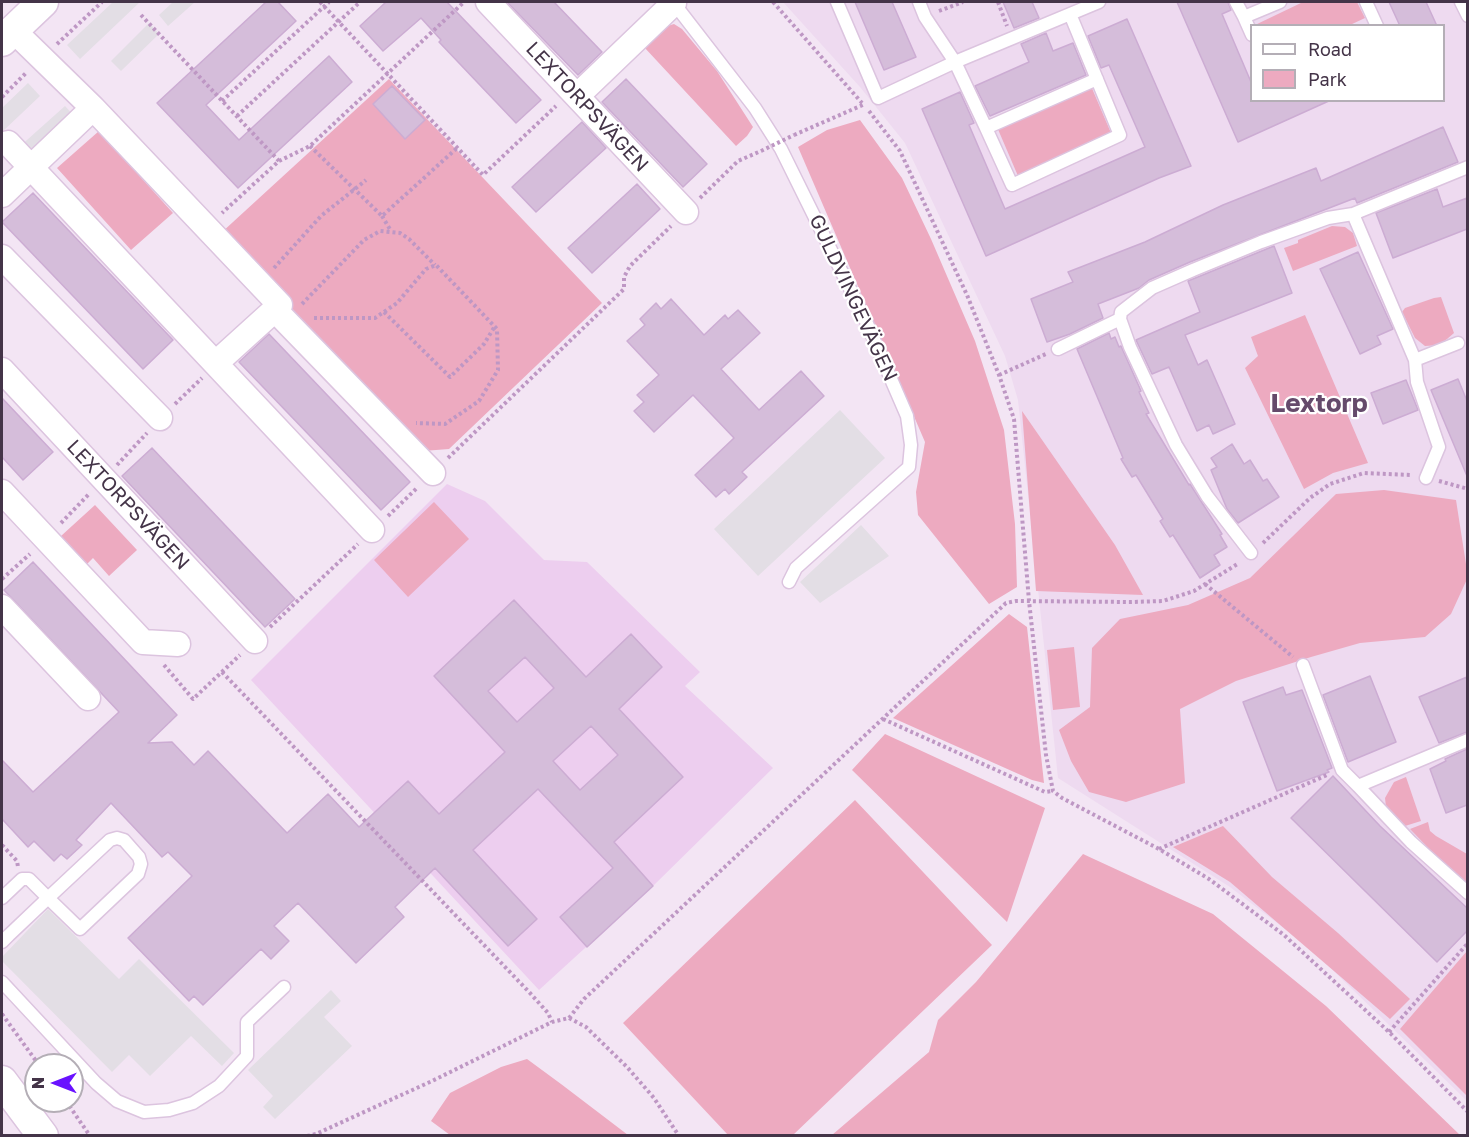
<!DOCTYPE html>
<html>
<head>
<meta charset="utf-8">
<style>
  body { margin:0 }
  #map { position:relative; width:1469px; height:1137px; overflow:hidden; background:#f3e5f4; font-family:"Golos Text",sans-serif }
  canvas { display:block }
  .frame { position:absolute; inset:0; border:3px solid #443448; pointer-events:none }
  .legend { position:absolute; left:1250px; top:24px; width:195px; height:78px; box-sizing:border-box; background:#fff; border:2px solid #b4aeb6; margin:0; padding:8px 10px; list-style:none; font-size:18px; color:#443448 }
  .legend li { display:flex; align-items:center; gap:12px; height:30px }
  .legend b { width:30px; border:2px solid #b4aeb6 }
  .north { position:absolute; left:24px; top:1053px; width:60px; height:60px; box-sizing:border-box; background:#fff; border:2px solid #b4aeb6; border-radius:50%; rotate:270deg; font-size:16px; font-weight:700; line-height:24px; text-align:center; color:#443448 }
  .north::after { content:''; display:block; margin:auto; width:21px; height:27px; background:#6912ff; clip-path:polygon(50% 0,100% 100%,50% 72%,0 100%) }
</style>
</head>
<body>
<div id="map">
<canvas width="1469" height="1137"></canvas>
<div class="frame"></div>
<ul class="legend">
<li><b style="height:8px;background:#fff"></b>Road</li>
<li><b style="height:16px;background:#edaac0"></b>Park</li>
</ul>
<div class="north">N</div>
</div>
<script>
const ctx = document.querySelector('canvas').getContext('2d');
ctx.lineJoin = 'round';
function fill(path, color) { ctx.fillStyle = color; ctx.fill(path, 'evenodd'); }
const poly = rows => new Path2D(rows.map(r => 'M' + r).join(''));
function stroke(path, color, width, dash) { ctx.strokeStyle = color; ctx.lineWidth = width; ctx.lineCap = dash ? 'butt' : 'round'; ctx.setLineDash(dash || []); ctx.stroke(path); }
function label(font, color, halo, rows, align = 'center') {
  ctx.font = font + ' "Golos Text",sans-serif'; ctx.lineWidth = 4.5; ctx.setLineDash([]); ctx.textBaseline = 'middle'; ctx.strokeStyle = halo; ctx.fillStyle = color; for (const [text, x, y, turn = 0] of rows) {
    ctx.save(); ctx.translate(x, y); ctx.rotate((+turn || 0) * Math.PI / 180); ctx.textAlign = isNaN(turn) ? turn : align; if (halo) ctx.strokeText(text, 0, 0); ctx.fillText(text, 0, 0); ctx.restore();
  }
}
fill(poly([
  [783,2,1467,2,1467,1101,1311,949,1230,887,1058,778,1018,400,1005,356,905,143,860,87],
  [1252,26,1444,26,1444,100,1252,100]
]), '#eedaf0');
fill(poly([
  [447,484,485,501,544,560,587,562,700,672,685,686,773,768,653,886,539,990,251,680]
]), '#edceef');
fill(poly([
  [1303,2,1357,2,1365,18,1350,25,1255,25],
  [674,24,682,29,717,71,753,127,747,136,736,146,644,47,664,27],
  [389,79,602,303,449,449,423,451,221,233],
  [1091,86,1111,133,1018,176,997,127],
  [860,120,902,178,931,239,975,341,1004,430,1015,524,1017,587,989,604,918,515,916,492,925,442,798,147,827,130],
  [99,131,173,213,131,250,57,168],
  [1332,226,1345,227,1353,233,1357,246,1293,271,1284,248,1298,243,1298,240],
  [1441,297,1454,333,1440,345,1425,346,1415,338,1402,312,1405,308,1434,298],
  [1305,315,1368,463,1333,473,1304,489,1245,368,1258,356,1251,337],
  [1022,411,1115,545,1143,595,1036,591],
  [1384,490,1456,500,1468,577,1451,614,1425,637,1360,643,1311,657,1236,681,1180,709,1185,783,1126,802,1089,792,1071,761,1059,730,1090,707,1092,648,1120,619,1188,605,1250,578,1336,494],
  [434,502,469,539,408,597,374,560],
  [95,505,137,550,109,576,93,558,87,564,61,536],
  [1009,614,1027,627,1044,783,1032,780,893,718],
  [1074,647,1080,707,1053,710,1047,650],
  [885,734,1045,808,1007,922,852,770],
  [1406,777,1421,821,1405,826,1386,807,1385,798,1394,782],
  [855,800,992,945,793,1135,728,1135,623,1023],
  [1428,822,1430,831,1436,836,1467,854,1467,888,1410,829],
  [1223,826,1272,877,1338,933,1410,999,1390,1019,1230,882,1173,847],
  [1083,854,1213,914,1326,1006,1460,1135,832,1135,929,1052,938,1020,976,982],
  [1467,951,1467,1096,1400,1029],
  [527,1059,561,1084,628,1135,450,1135,431,1121,450,1093,501,1067]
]), '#edaac0');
fill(poly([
  [113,2,140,2,80,59,67,45],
  [173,2,195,2,168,26,159,15],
  [149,23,159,34,121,71,111,61],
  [28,83,40,96,2,132,2,108],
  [65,106,75,117,29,160,18,148],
  [840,410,885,458,758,576,714,529],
  [861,525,889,556,820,603,800,582],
  [48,909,119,979,139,959,234,1053,222,1066,191,1036,150,1076,129,1055,112,1072,2,961,2,957],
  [331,990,341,1001,324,1017,352,1046,275,1119,263,1107,273,1096,248,1070]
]), '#e3dee5');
const building = poly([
  [266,2,278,2,296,21,206,105,239,140,329,56,352,82,238,188,157,103,266,2],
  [386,2,447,2,541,100,516,123,439,42,441,40,421,18,383,51,360,26,386,2],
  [507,2,554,2,602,52,578,75,507,2],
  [855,2,892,2,916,57,884,70,855,2],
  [1003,2,1032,2,1039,18,1014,28,1003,2],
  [1177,2,1228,2,1231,10,1222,14,1251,82,1251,100,1331,100,1238,142,1177,2],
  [1389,2,1426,2,1437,26,1400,26,1389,2],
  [1127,19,1191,166,1159,178,986,256,922,109,960,92,974,123,969,125,1005,209,1145,147,1109,65,1101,68,1088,36,1127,19],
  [1046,33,1053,51,1073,43,1086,75,990,116,975,86,1029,62,1021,44,1046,33],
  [626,79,707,164,683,187,602,102,626,79],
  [392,86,425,120,405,139,373,104,392,86],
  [582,122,606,148,536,212,512,187,582,122],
  [1443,127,1458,162,1357,203,1355,198,1190,262,1149,280,1139,288,1098,304,1103,318,1070,334,1047,342,1031,299,1073,282,1068,272,1145,242,1223,205,1316,168,1321,181,1443,127],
  [637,184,660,209,592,273,568,248,637,184],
  [1437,189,1443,207,1467,198,1467,229,1393,258,1376,213,1437,189],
  [33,193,173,340,143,369,2,222,33,193],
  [1274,246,1292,293,1185,335,1198,365,1207,360,1235,424,1213,434,1209,425,1197,431,1169,367,1152,374,1136,340,1200,312,1188,281,1274,246],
  [1358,252,1393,329,1377,336,1381,344,1360,354,1320,269,1358,252],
  [671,299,704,335,725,315,728,319,738,310,760,333,721,369,759,410,801,371,824,396,742,472,747,477,729,494,725,489,716,497,695,475,734,438,693,395,654,432,634,411,644,402,637,395,659,375,627,341,645,325,640,319,656,303,661,309,671,299],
  [1109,333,1111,339,1115,337,1119,347,1121,346,1141,391,1139,392,1149,413,1146,414,1189,485,1190,484,1222,534,1220,535,1227,547,1214,555,1220,565,1200,578,1173,535,1170,537,1160,521,1163,519,1136,475,1132,477,1121,459,1123,458,1077,349,1109,333],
  [269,334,410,482,381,510,239,362,269,334],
  [1458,379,1467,401,1467,476,1431,390,1458,379],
  [1406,380,1418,410,1383,424,1371,393,1406,380],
  [2,398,53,452,23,480,2,457,2,398],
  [1232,444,1244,464,1250,460,1263,481,1267,479,1279,497,1238,523,1227,509,1211,470,1217,467,1211,458,1232,444],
  [152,448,295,599,265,627,122,476,152,448],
  [33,562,177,715,148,743,172,742,194,765,208,751,287,833,328,794,359,827,408,781,439,814,505,752,434,676,514,600,586,677,631,634,662,667,619,709,683,777,614,842,653,886,587,947,560,917,613,868,538,789,473,850,537,919,508,946,435,868,395,907,404,917,356,963,298,903,274,926,289,941,271,959,261,949,203,1005,194,996,189,1001,128,938,192,876,168,852,162,857,111,803,76,840,82,845,67,859,61,854,54,861,34,841,28,847,2,819,2,760,33,792,119,712,4,590,33,562],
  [525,657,554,688,517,722,488,691,525,657],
  [591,726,618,755,580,790,553,761,591,726],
  [1370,676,1396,742,1348,762,1323,695,1370,676],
  [1467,677,1467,732,1439,743,1419,697,1467,677],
  [1283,687,1286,695,1302,690,1332,768,1327,770,1329,772,1277,791,1243,702,1283,687],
  [1467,749,1467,805,1446,813,1430,769,1446,761,1445,759,1467,749],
  [1333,776,1380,826,1467,908,1467,931,1437,962,1291,818,1333,776]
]);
fill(building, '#d5bdda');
stroke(building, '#ccacd3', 1.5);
const service = poly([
  [673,2,755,108,781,149,865,319,907,416,911,445,909,467,796,568,789,582],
  [837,2,878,98,955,62,1099,2],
  [919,2,925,17,955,62,986,128],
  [1236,2,1244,17],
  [1366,2,1377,26],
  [1461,2,1468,16],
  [1070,14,1120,135,1012,185,986,128,1097,79],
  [1252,35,1244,17,1280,2],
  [1058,349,1120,319],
  [1415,360,1353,214,1468,167],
  [1426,478,1439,447,1417,382,1415,360,1458,343],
  [1251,553,1207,496,1176,445,1130,347,1120,319,1121,312,1152,288,1193,270,1261,242,1328,218,1353,214],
  [1303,665,1342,770,1358,786,1468,740],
  [1358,786,1411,842,1468,893],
  [2,898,22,879,29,879,48,898,80,929,138,874,141,864,139,857,124,840,117,838,110,840,48,898,9,935,2,942],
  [2,982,96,1083,117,1101,144,1112,169,1110,193,1103,219,1086,247,1056,247,1022,284,987]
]);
const minor = poly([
  [488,2,686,212],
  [13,30,93,108,280,305,216,363],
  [577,96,674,3],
  [8,143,372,530],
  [2,195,93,108],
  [2,257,160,418],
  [275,310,433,473],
  [2,370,255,641],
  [2,492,143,642,178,644],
  [2,607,88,698]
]);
const tertiary = poly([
  [2,41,43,2],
  [2,1081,43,1136]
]);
stroke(service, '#dcc4df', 15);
stroke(minor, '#dcc4df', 27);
stroke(tertiary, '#dcc4df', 33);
stroke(poly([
  [320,2,483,175,556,106],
  [773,2,862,103],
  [998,2,1007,26],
  [939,11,963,2],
  [141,15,279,161,222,213],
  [57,44,102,2],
  [2,97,27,72],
  [222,101,329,2],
  [869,111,900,151,967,295,999,375,1014,419,1029,601,1046,755,1053,791,1062,798,1159,849,1209,879,1284,935,1389,1032,1468,1112],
  [237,116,360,2],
  [794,135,865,104],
  [310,146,382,216,457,148],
  [279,161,310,146,464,2],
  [700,198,738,161,761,151],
  [382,216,391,231],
  [274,268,321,216,366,180],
  [302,304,364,240,380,231,400,233,409,239,435,265],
  [384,312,450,377,484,344,495,326],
  [314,318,375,318,397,303,426,269,436,265,497,329,498,370,479,401,445,424,416,423],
  [999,375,1046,354],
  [175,404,202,378],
  [448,458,624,289,624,277,630,266,671,226],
  [117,465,147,433],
  [1439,481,1468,489],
  [388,516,417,488],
  [61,523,89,494],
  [1263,543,1310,498,1330,484,1364,473,1412,475],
  [2,579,30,554],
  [1205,584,1293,657],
  [270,627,358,544],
  [164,665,193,699,240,655],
  [222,672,530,993,548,1013,552,1022],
  [883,719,1045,792,1052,791],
  [2,845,17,861,18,867],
  [1159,849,1327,775],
  [2,1014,39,1065],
  [569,1018,584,999,1006,603,1016,601,1131,602,1163,601,1194,591,1239,563],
  [1389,1032,1468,943],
  [66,1101,90,1136],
  [307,1136,316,1134,432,1081,552,1022,569,1018,586,1027,627,1067,654,1098,679,1136]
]), '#be97c4', 4, [3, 3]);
stroke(service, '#fff', 12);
stroke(minor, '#fff', 24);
stroke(tertiary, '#fff', 30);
stroke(poly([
  [761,151,794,135]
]), '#be97c4', 4, [3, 3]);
label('20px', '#443448', '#fff', [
  ["LEXTORPSVÄGEN",587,107,47],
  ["GULDVINGEVÄGEN",853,298,65],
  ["LEXTORPSVÄGEN",128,505,47]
]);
label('bold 26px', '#654a6b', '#fff', [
  ["Lextorp",1319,404]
]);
</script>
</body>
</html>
